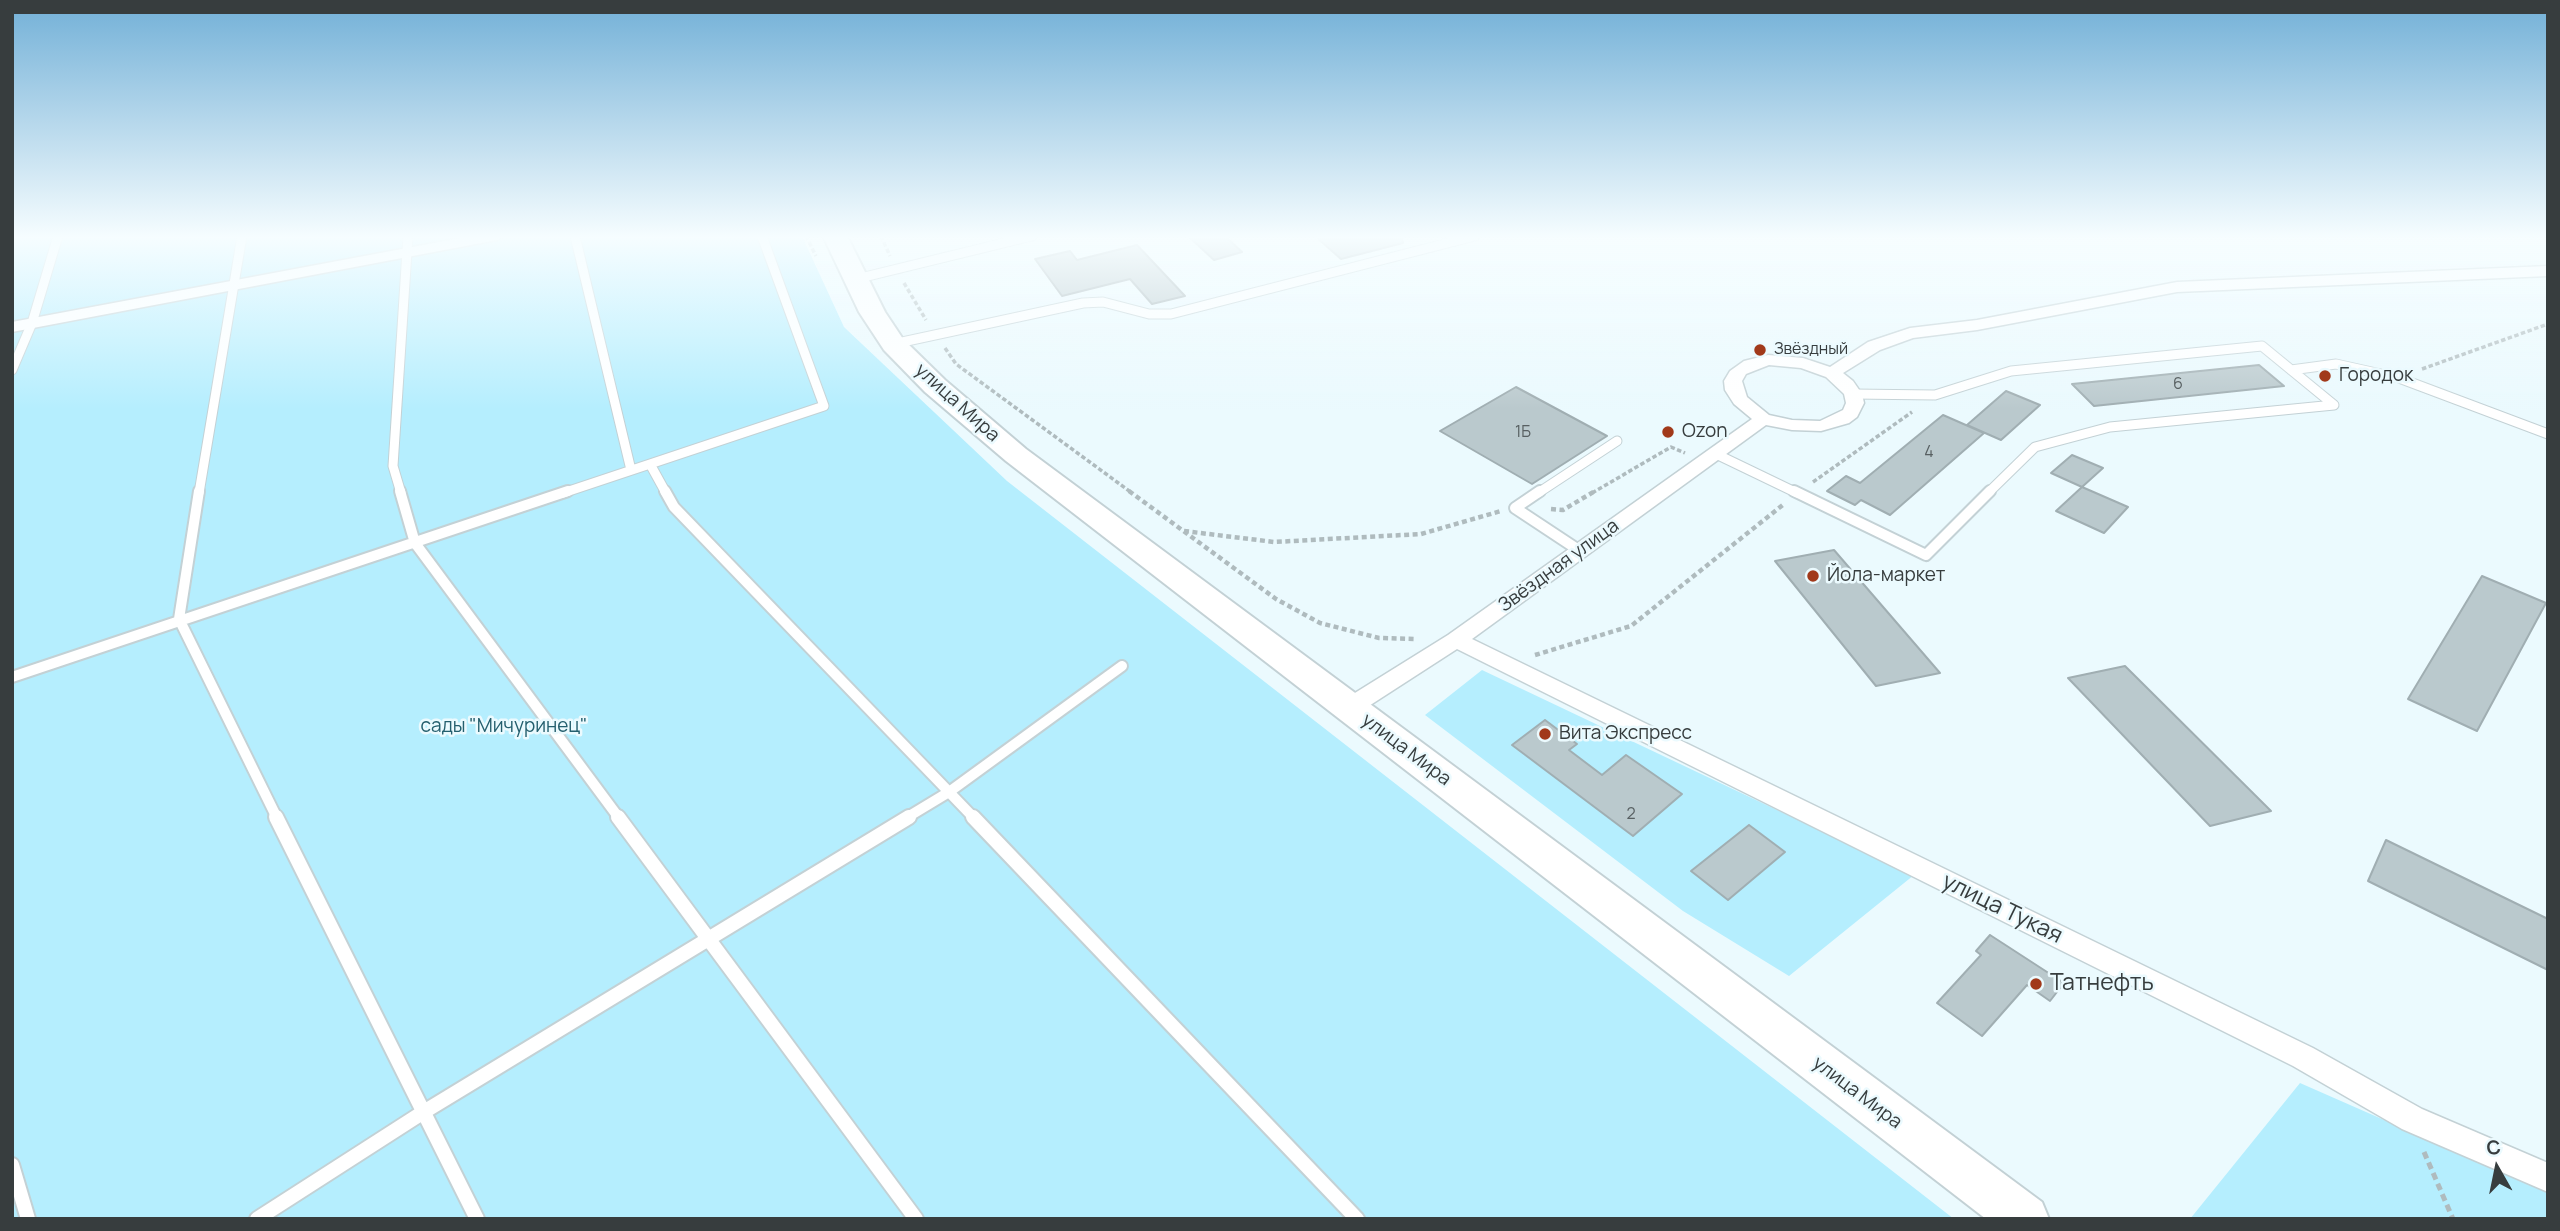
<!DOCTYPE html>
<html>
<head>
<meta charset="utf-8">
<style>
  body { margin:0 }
  #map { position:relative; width:2560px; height:1231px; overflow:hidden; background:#ebfafe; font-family:Manrope,sans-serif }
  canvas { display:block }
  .frame { position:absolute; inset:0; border:14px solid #373d3e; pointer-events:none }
  .north { position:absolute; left:2462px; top:1133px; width:70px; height:70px; -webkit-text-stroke:5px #ebfafe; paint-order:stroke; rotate:351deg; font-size:19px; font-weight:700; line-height:28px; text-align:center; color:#373d3e }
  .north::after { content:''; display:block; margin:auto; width:24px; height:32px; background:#373d3e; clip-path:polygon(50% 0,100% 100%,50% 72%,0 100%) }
</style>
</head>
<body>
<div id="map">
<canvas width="2560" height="1231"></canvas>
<div class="frame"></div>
<div class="north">С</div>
</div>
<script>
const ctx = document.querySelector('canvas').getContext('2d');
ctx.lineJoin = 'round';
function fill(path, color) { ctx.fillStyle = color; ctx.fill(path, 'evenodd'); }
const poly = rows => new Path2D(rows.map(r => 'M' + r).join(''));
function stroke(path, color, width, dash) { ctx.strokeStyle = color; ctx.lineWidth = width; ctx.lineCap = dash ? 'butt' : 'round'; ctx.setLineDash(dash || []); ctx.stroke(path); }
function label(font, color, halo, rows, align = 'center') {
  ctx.font = font + ' Manrope,sans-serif'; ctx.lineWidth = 5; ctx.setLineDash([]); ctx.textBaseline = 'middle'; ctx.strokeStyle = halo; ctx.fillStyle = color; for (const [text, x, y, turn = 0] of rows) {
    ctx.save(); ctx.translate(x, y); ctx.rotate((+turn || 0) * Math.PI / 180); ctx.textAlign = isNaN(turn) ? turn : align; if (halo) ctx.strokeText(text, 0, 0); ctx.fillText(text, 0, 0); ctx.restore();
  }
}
fill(poly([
  [12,236,802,236,844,327,1007,481,1954,1219,12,1219],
  [1482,670,1914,875,1789,976,1683,911,1425,715],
  [2300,1083,2548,1192,2548,1219,2190,1219]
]), '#b5eefe');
const building = poly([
  [1188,236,1225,236,1242,252,1214,260,1188,236],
  [1315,236,1402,236,1403,243,1341,259,1315,236],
  [1137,245,1185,296,1152,304,1130,279,1062,296,1035,259,1070,251,1077,260,1137,245],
  [2259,365,2284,386,2094,406,2072,384,2259,365],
  [1516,387,1607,436,1532,484,1440,431,1516,387],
  [2006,391,2040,405,2001,440,1967,425,2006,391],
  [1943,415,1984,433,1890,515,1861,500,1855,505,1827,491,1846,476,1860,483,1943,415],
  [2072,455,2103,468,2082,487,2051,473,2072,455],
  [2082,487,2128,507,2104,533,2056,511,2082,487],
  [1834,550,1940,673,1876,686,1775,561,1834,550],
  [2482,576,2546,603,2477,731,2408,699,2482,576],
  [2125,666,2271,811,2210,826,2068,678,2125,666],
  [1545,720,1577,744,1569,750,1602,775,1626,755,1682,794,1633,836,1512,745,1545,720],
  [1749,825,1785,852,1728,900,1691,871,1749,825],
  [2386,840,2548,919,2548,970,2368,881,2386,840],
  [1990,935,2064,983,2050,1001,2027,985,1982,1036,1937,1003,1981,955,1976,951,1990,935]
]);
fill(building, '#bac9cd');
stroke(building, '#a0aeb2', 2);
const laneFar2 = poly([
  [575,236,631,470],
  [856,279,1032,236],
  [893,344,1083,303,1103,302,1149,314,1171,314,1475,236],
  [12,370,32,323,58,236],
  [2291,370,2336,364,2399,378,2548,434],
  [1853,394,1935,395,2011,371,2262,346,2334,405,2110,427,2035,447,1988,493],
  [1716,454,1797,493],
  [650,464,666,493],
  [199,493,242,236],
  [401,493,393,466,408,236],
  [563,493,824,406,762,236],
  [1538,493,1617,441]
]);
const laneFar1 = poly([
  [199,491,179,619,277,818],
  [400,491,415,543,619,818],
  [665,491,674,507,949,792,906,818],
  [1540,491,1515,508,1580,551],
  [1794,491,1926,555,1990,491],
  [12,677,568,491],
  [974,818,949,792,1122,666]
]);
const lane = poly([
  [276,817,477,1219],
  [618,817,916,1219],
  [973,817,1357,1219],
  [12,1165,28,1219],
  [257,1219,422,1113,909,817]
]);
const street = poly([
  [471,236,504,236,497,240,12,332,12,322,471,236],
  [2548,266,2548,276,2177,292,1977,330,1913,338,1880,350,1843,373,1853,381,1862,394,1864,403,1857,417,1849,423,1821,431,1792,430,1766,425,1472,639,2313,1048,2422,1109,2548,1163,2548,1192,2402,1129,2293,1066,1457,649,1358,713,1350,715,1342,713,1339,707,1342,701,1448,635,1752,419,1734,404,1725,390,1724,381,1730,371,1744,361,1768,355,1803,358,1830,367,1868,342,1910,328,1977,320,2177,282,2548,266],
  [1769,365,1801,368,1826,377,1844,394,1846,403,1843,410,1820,421,1792,420,1769,415,1747,397,1742,381,1746,374,1769,365]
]);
const primary = poly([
  [823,236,847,236,885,312,903,339,945,380,1026,449,2042,1202,2049,1219,1986,1219,1006,461,925,392,884,350,859,312,823,236]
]);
stroke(laneFar2, '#c3d1d5', 11);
stroke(laneFar1, '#c3d1d5', 14);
stroke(lane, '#c3d1d5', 18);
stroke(street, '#c3d1d5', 3);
stroke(primary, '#c3d1d5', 4);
stroke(poly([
  [806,236,816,256],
  [881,236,890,256],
  [904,283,926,320],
  [945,348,956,364,1132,493],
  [2422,369,2548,324],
  [1813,482,1912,412],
  [1592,493,1671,447,1685,453]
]), '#afbbbe', 3.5, [4.5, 2.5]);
stroke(poly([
  [1129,491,1276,599,1320,623,1379,638,1417,639],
  [1551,509,1563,510,1595,491],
  [1184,531,1274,542,1421,534,1501,511],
  [1535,655,1631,626,1784,504]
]), '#afbbbe', 4.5, [5, 3.5]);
stroke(poly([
  [2424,1152,2453,1219]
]), '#afbbbe', 5, [7, 4.5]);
stroke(laneFar2, '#fff', 9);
stroke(laneFar1, '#fff', 10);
stroke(lane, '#fff', 14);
fill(street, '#fff');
fill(primary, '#fff');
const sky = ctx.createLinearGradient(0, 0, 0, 409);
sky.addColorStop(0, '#72b0d7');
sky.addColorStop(0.58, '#f6fdff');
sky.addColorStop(1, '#f6fdff00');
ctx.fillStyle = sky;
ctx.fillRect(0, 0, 2560, 409);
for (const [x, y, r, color] of [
  [1760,350,7,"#a1391a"],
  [2325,376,7,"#a1391a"],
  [1668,432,7,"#a1391a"],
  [1813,576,7,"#a1391a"],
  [1545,734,7,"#a1391a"],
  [2036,984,7,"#a1391a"]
]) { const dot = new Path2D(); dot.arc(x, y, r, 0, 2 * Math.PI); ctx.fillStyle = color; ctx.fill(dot); stroke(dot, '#ebfafe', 2.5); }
label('16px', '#373d3e', '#ebfafe', [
  ["Звёздный",1774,350]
], 'left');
label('16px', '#586062', null, [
  ["6",2178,385],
  ["1Б",1523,433],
  ["4",1929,453],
  ["2",1631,815]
]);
label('19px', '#373d3e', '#ebfafe', [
  ["Городок",2339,376],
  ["Ozon",1682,432],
  ["Йола-маркет",1827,576],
  ["Вита Экспресс",1559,734]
], 'left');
label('19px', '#373d3e', '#ebfafe', [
  ["улица Мира",957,403,42],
  ["Звёздная улица",1559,566,-36],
  ["улица Мира",1406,750,37],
  ["улица Мира",1857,1093,37]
]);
label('19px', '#245f6e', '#ebfafe', [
  ["сады \"Мичуринец\"",504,727]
]);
label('23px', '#373d3e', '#ebfafe', [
  ["улица Тукая",2002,909,26]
]);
label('23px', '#373d3e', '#ebfafe', [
  ["Татнефть",2050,984]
], 'left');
</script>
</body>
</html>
